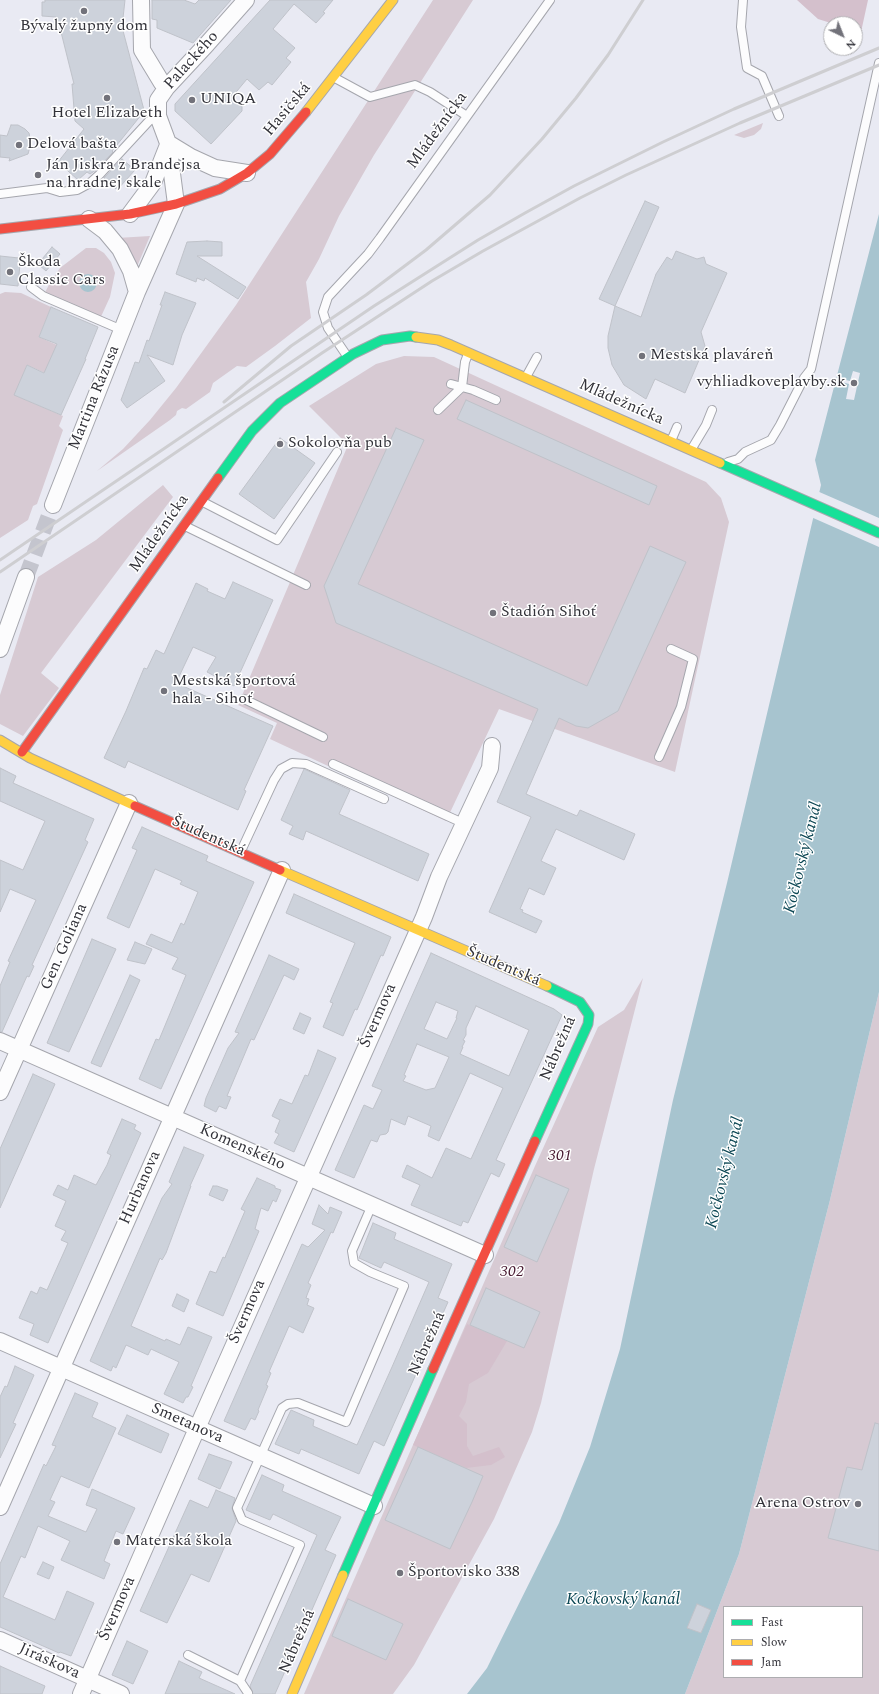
<!DOCTYPE html>
<html>
<head>
<meta charset="utf-8">
<style>
  body { margin:0 }
  #map { position:relative; width:879px; height:1694px; overflow:hidden; background:#e9eaf3; font-family:Spectral,serif }
  canvas { display:block }
  .legend { position:absolute; left:723px; top:1606px; width:140px; height:72px; box-sizing:border-box; background:#fff; border:1px solid #adadb0; margin:0; padding:5px 7px; list-style:none; font-size:12px; color:#323239 }
  .legend li { display:flex; align-items:center; gap:8px; height:20px }
  .legend b { width:20px; border:1px solid #adadb0 }
  .north { position:absolute; left:823px; top:16px; width:40px; height:40px; box-sizing:border-box; background:#fff; border:1px solid #adadb0; border-radius:50%; rotate:137deg; font-size:11px; font-weight:700; line-height:16px; text-align:center; color:#323239 }
  .north::after { content:''; display:block; margin:auto; width:14px; height:18px; background:#72727a; clip-path:polygon(50% 0,100% 100%,50% 72%,0 100%) }
</style>
</head>
<body>
<div id="map">
<canvas width="879" height="1694"></canvas>
<ul class="legend">
<li><b style="height:5px;background:#16e098"></b>Fast</li>
<li><b style="height:5px;background:#ffcf43"></b>Slow</li>
<li><b style="height:5px;background:#f24e42"></b>Jam</li>
</ul>
<div class="north">N</div>
</div>
<script>
const ctx = document.querySelector('canvas').getContext('2d');
ctx.lineJoin = 'round';
function fill(path, color) { ctx.fillStyle = color; ctx.fill(path, 'evenodd'); }
const poly = rows => new Path2D(rows.map(r => 'M' + r).join(''));
function stroke(path, color, width, dash) { ctx.strokeStyle = color; ctx.lineWidth = width; ctx.lineCap = dash ? 'butt' : 'round'; ctx.setLineDash(dash || []); ctx.stroke(path); }
function label(font, color, halo, rows, align = 'center') {
  ctx.font = font + ' Spectral,serif'; ctx.lineWidth = 3; ctx.setLineDash([]); ctx.textBaseline = 'middle'; ctx.strokeStyle = halo; ctx.fillStyle = color; for (const [text, x, y, turn = 0] of rows) {
    ctx.save(); ctx.translate(x, y); ctx.rotate((+turn || 0) * Math.PI / 180); ctx.textAlign = isNaN(turn) ? turn : align; if (halo) ctx.strokeText(text, 0, 0); ctx.fillText(text, 0, 0); ctx.restore();
  }
}
fill(poly([
  [433,0,473,0,374,155,339,216,319,259,306,282,311,318,275,346,246,367,237,366,213,383,210,392,186,409,182,408,177,411,176,415,170,420,97,471,123,449,150,420,176,388,236,305],
  [763,123,761,129,754,135,744,138,734,135],
  [150,236,136,269,117,238],
  [86,248,96,248,104,253,111,262,115,273,110,297,99,321,43,296,51,281,60,268],
  [5,292,21,293,51,307,39,337,57,345,45,373,27,365,15,395,63,416,59,426,63,430,37,504,33,506,28,520,0,538,0,294],
  [404,356,434,357,706,482,721,498,729,522,675,772,499,709,446,821,270,739,277,723,238,705,348,445,309,406,376,364],
  [163,485,173,497,41,673,59,688,23,736,0,724,0,695,38,577,96,540],
  [643,978,594,1169,541,1403,532,1432,494,1519,414,1665,393,1694,304,1694,535,1166,598,1027,624,1010],
  [879,992,879,1694,685,1694,739,1554,830,1200],
  [724,1607,862,1607,862,1677,724,1677]
]), '#d7cad3');
fill(poly([
  [797,0,868,0,861,32,855,30,855,24,834,24,818,19],
  [467,1324,507,1341,488,1373,469,1384,466,1402,459,1416,467,1424,467,1446,473,1456,499,1447,505,1457,491,1465,466,1468,413,1445]
]), '#d4c0cc');
fill(poly([
  [879,214,879,992,830,1200,739,1554,685,1694,467,1694,487,1668,559,1523,590,1447,620,1349,673,1100,727,883,821,485,815,460],
  '79 283a9 9 0 1 1 18 0a9 9 0 1 1-18 0Z'
]), '#a7c4cf');
fill(poly([
  [853,371,860,373,854,400,846,399,849,384,834,380,834,377,850,381],
  [817,491,879,518,879,547,811,517]
]), '#e9eaf3');
const building = poly([
  [45,0,125,0,122,27,144,110,142,114,112,151,113,152,96,170,90,174,87,172,78,180,58,162,84,129,75,121,72,84,74,84,58,20,56,20,56,17,42,16,42,2,45,2,45,0],
  [152,0,184,0,195,4,199,0,231,0,193,43,157,28,157,20,152,19,152,0],
  [270,0,333,0,323,12,325,13,316,23,294,4,273,29,295,48,286,58,291,62,272,85,268,82,259,90,247,79,232,97,242,106,242,111,211,144,175,111,175,104,270,0],
  [11,125,18,125,25,129,29,133,31,143,28,154,9,161,10,158,0,157,0,135,7,136,11,125],
  [122,159,135,170,117,190,104,178,122,159],
  [645,201,659,207,615,306,641,317,656,274,667,257,672,260,676,251,697,259,704,257,706,264,727,273,701,332,705,346,685,393,655,379,646,399,624,385,612,365,608,348,608,336,615,306,599,299,645,201],
  [207,241,222,242,222,256,197,256,246,287,238,299,205,278,204,281,197,278,196,282,176,274,187,242,207,241],
  [52,247,60,254,46,271,38,264,52,247],
  [0,256,19,258,18,263,20,264,18,286,0,284,0,256],
  [165,292,196,303,182,335,173,365,147,355,165,381,127,408,121,400,135,362,139,363,147,340,149,341,162,305,160,305,165,292],
  [51,307,98,327,85,359,86,359,61,415,14,395,27,365,44,373,57,344,39,337,51,307],
  [466,400,657,486,649,505,457,419,466,400],
  [396,428,424,440,358,584,587,686,650,546,686,562,618,711,588,728,576,726,559,718,526,794,577,816,580,810,635,834,624,860,556,829,541,861,556,868,544,895,529,888,520,909,523,910,522,912,542,921,536,933,489,912,531,817,497,802,538,709,336,623,324,586,396,428],
  [280,438,315,463,274,519,239,494,280,438],
  [233,582,273,600,234,686,207,672,216,657,193,647,176,683,273,726,244,790,246,791,238,810,128,761,125,768,104,758,126,711,144,668,147,669,156,650,164,654,196,583,208,589,207,591,225,599,233,582],
  [0,768,16,776,13,783,94,819,85,840,88,842,32,965,34,966,29,977,27,976,2,1032,0,1032,0,986,10,962,8,961,36,900,10,889,0,912,0,860,23,870,45,821,0,801,0,768],
  [304,769,350,790,339,814,429,854,418,881,306,831,303,840,289,834,293,826,281,820,304,769],
  [142,827,208,856,206,861,254,882,161,1089,139,1079,156,1039,159,1040,186,975,172,969,178,958,146,944,151,934,172,943,181,923,184,925,198,892,180,884,182,881,155,869,129,928,107,918,137,850,132,848,142,827],
  [294,894,391,937,383,956,381,955,357,1010,355,1009,343,1036,323,1027,333,1003,330,1002,355,943,286,913,294,894],
  [92,939,116,949,69,1052,47,1043,92,939],
  [135,942,152,949,145,964,127,960,135,942],
  [431,953,554,1009,562,1015,496,1160,505,1164,499,1177,491,1173,468,1223,463,1221,461,1226,411,1205,420,1185,402,1177,407,1165,432,1178,446,1148,471,1159,503,1088,470,1073,439,1141,428,1136,431,1126,408,1116,405,1125,391,1119,388,1132,386,1134,380,1135,377,1142,371,1140,354,1178,335,1170,364,1105,373,1109,382,1090,372,1086,431,953],
  [436,1002,458,1011,456,1018,457,1018,447,1039,424,1029,436,1002],
  [476,1006,529,1030,509,1076,460,1054,463,1047,462,1047,465,1041,463,1040,466,1035,466,1028,476,1006],
  [417,1044,449,1057,435,1088,426,1090,403,1081,406,1076,404,1075,417,1044],
  [269,955,299,969,294,980,284,975,254,1040,251,1039,227,1096,231,1097,226,1109,219,1106,216,1112,204,1106,206,1098,228,1048,239,1033,235,1032,269,955],
  [130,975,140,980,101,1067,91,1063,130,975],
  [300,1013,311,1018,304,1034,293,1029,300,1013],
  [318,1050,336,1058,294,1152,274,1143,279,1134,275,1132,280,1120,272,1116,280,1099,292,1104,305,1075,308,1076,318,1050],
  [33,1074,55,1084,0,1208,0,1149,33,1074],
  [122,1119,136,1125,134,1129,141,1133,48,1343,30,1335,34,1324,19,1318,31,1291,37,1294,40,1287,47,1290,68,1243,61,1240,66,1231,55,1226,66,1201,53,1195,58,1185,68,1190,74,1175,96,1185,107,1165,111,1155,107,1153,122,1119],
  [184,1147,204,1155,190,1186,191,1186,166,1253,162,1260,160,1258,131,1326,165,1341,166,1339,180,1345,188,1327,212,1337,191,1386,193,1387,188,1397,186,1397,183,1403,164,1394,179,1362,151,1349,148,1355,126,1345,116,1368,113,1366,111,1371,90,1361,162,1198,172,1184,169,1182,184,1147],
  [536,1175,569,1189,537,1262,504,1247,536,1175],
  [257,1178,275,1186,275,1188,281,1190,276,1202,273,1200,268,1211,261,1208,255,1229,259,1231,223,1316,196,1304,210,1271,216,1273,223,1257,225,1258,226,1255,245,1211,241,1209,257,1178],
  [213,1186,217,1186,228,1190,223,1201,209,1195,213,1186],
  [319,1205,328,1214,330,1207,342,1212,333,1233,331,1232,308,1283,311,1285,307,1295,306,1298,309,1299,307,1305,314,1308,303,1333,289,1326,269,1372,271,1373,266,1385,268,1386,258,1410,259,1411,255,1420,251,1418,245,1430,224,1421,302,1244,308,1247,325,1230,312,1224,319,1205],
  [373,1223,396,1233,394,1239,452,1264,438,1298,448,1302,384,1446,374,1441,359,1474,301,1449,299,1454,275,1444,291,1410,314,1420,313,1426,357,1445,392,1367,429,1282,384,1262,381,1268,359,1258,373,1223],
  [486,1288,540,1312,524,1348,470,1325,486,1288],
  [177,1294,189,1300,184,1312,172,1306,177,1294],
  [15,1366,34,1375,13,1423,16,1424,0,1458,0,1397,5,1386,7,1387,15,1366],
  [75,1393,98,1403,92,1417,116,1428,89,1488,61,1476,50,1500,55,1502,48,1516,86,1532,97,1509,86,1505,92,1489,135,1508,123,1534,116,1531,104,1561,110,1564,104,1579,61,1560,70,1541,38,1526,25,1558,21,1556,3,1597,55,1620,67,1591,94,1603,71,1656,60,1652,59,1653,0,1627,0,1564,44,1464,46,1466,56,1446,52,1445,75,1393],
  [127,1415,169,1434,161,1453,118,1434,127,1415],
  [875,1423,879,1424,879,1551,828,1538,847,1467,862,1470,875,1423],
  [418,1447,483,1476,472,1502,450,1549,385,1520,418,1447],
  [209,1454,232,1462,220,1489,198,1479,209,1454],
  [262,1475,284,1485,282,1491,341,1517,325,1550,336,1555,275,1694,253,1694,250,1686,317,1535,273,1514,270,1520,246,1510,262,1475],
  [216,1490,235,1498,232,1508,236,1521,209,1582,191,1574,167,1623,140,1611,190,1500,208,1508,216,1490],
  [43,1562,54,1567,49,1579,37,1574,43,1562],
  [348,1599,403,1624,386,1660,332,1636,348,1599],
  [697,1604,711,1610,701,1633,687,1628,697,1604],
  [127,1641,148,1651,133,1684,112,1675,127,1641],
  [179,1661,202,1672,199,1678,235,1694,165,1694,179,1661],
  [0,1666,45,1686,42,1694,0,1694,0,1666]
]);
fill(building, '#cdd2db');
stroke(building, '#bfc2c9', 1);
stroke(poly([
  [26,577,53,505]
]), '#c4c5ce', 16, [16, 8]);
const lane = poly([
  [743,0,741,27,747,68,762,76,779,116],
  [335,78,370,97,415,85,430,92,467,116],
  [0,194,47,188,60,192,77,190,90,183,100,174,149,121,158,116],
  [31,287,43,296,122,330],
  [347,356,328,328,323,312,328,297,368,254,380,238,550,0],
  [526,377,537,357],
  [451,384,473,390,496,400],
  [438,410,462,387,465,362,468,354],
  [671,441,677,427],
  [691,450,706,425,712,410],
  [728,462,738,459,745,452,771,440,780,425,804,378,811,369,879,63],
  [203,502,277,540,337,452],
  [185,526,306,585],
  [244,699,323,737],
  [659,757,681,707,693,659,671,649],
  [333,764,465,824],
  [241,851,274,780,281,769,292,763,306,764,384,799],
  [188,1655,240,1681],
  [248,1693,240,1681,300,1545,242,1520,237,1508,282,1408,288,1404,298,1403,346,1422,404,1286,370,1272,354,1263,352,1251,372,1205]
]);
const street = poly([
  [141,0,142,50,162,83],
  [168,143,191,157,215,168,247,173],
  [130,214,153,183,168,145],
  [89,219,105,231,120,249,131,271,137,292],
  [53,505,137,292,176,204,168,143,158,116,158,100,167,87,207,44,246,0],
  [0,649,26,577],
  [0,1041,485,1255],
  [0,1092,129,803],
  [0,1341,374,1506],
  [0,1507,282,870],
  [0,1640,121,1694],
  [81,1694,202,1417,424,917,439,877,490,768,492,746]
]);
const fast = poly([
  [720,463,879,533],
  [218,478,252,431,280,403,353,354,382,340,410,336,416,337],
  [535,1141,588,1024,589,1015,580,1002,547,986],
  [343,1575,433,1369]
]);
const slow = poly([
  [306,112,393,0],
  [416,337,438,340,451,345,720,463],
  [0,740,30,758,135,806],
  [280,870,547,986],
  [292,1694,343,1575]
]);
const jam = poly([
  [0,229,130,214,176,204,220,189,247,173,270,154,306,112],
  [22,752,218,478],
  [135,806,280,870],
  [433,1369,535,1141]
]);
stroke(lane, '#a5a6ad', 10);
stroke(street, '#a5a6ad', 18);
stroke(fast, '#a5a6ad', 11);
stroke(slow, '#a5a6ad', 11);
stroke(jam, '#a5a6ad', 11);
stroke(lane, '#fcfcfd', 8);
stroke(street, '#fcfcfd', 16);
stroke(fast, '#16e098', 9);
stroke(slow, '#ffcf43', 9);
stroke(jam, '#f24e42', 9);
stroke(poly([
  [224,402,291,346,366,295,426,250,490,195,542,139,576,98,608,55,643,0],
  [0,560,374,306,478,240,525,213,574,186,663,142,734,109,879,48],
  [0,572,322,353,432,281,483,251,580,198,626,175,740,123,879,65]
]), '#ceced1', 3);
for (const [x, y, r, color] of [
  [84,11,4,"#72727a"],
  [107,98,4,"#72727a"],
  [192,100,4,"#72727a"],
  [19,145,4,"#72727a"],
  [38,175,4,"#72727a"],
  [10,272,4,"#72727a"],
  [642,356,4,"#72727a"],
  [854,383,4,"#72727a"],
  [280,444,4,"#72727a"],
  [493,613,4,"#72727a"],
  [164,691,4,"#72727a"],
  [858,1504,4,"#72727a"],
  [117,1542,4,"#72727a"],
  [400,1573,4,"#72727a"]
]) { const dot = new Path2D(); dot.arc(x, y, r, 0, 2 * Math.PI); ctx.fillStyle = color; ctx.fill(dot); stroke(dot, '#fff', 1.5); }
label('16px', '#323239', '#fff', [
  ["Bývalý župný dom",84,27,"center"],
  ["UNIQA",200,100],
  ["Hotel Elizabeth",107,114,"center"],
  ["Delová bašta",27,145],
  ["Ján Jiskra z Brandejsa",46,166],
  ["na hradnej skale",46,184],
  ["Škoda",18,263],
  ["Classic Cars",18,281],
  ["Mestská plaváreň",650,356],
  ["vyhliadkoveplavby.sk",846,383,"right"],
  ["Sokolovňa pub",288,444],
  ["Štadión Sihoť",501,613],
  ["Mestská športová",172,682],
  ["hala - Sihoť",172,700],
  ["Arena Ostrov",850,1504,"right"],
  ["Materská škola",125,1542],
  ["Športovisko 338",408,1573]
], 'left');
label('16px', '#323239', '#fff', [
  ["Palackého",192,61,-48],
  ["Hasičská",288,110,-50],
  ["Mládežnícka",438,131,-54],
  ["Martina Rázusa",95,398,-68],
  ["Mládežnícka",621,403,24],
  ["Mládežnícka",160,534,-55],
  ["Študentská",208,837,24],
  ["Gen. Goliana",65,947,-66],
  ["Študentská",503,967,23],
  ["Švermova",379,1016,-66],
  ["Nábrežná",559,1049,-67],
  ["Komenského",242,1148,24],
  ["Hurbanova",141,1188,-66],
  ["Švermova",248,1312,-66],
  ["Nábrežná",428,1344,-66],
  ["Smetanova",187,1424,24],
  ["Švermova",118,1609,-66],
  ["Nábrežná",298,1642,-67],
  ["Jiráskova",49,1662,24]
]);
label('italic 16px', '#471930', '#fff', [
  ["301",560,1157],
  ["302",512,1273]
]);
label('italic 17px', '#0c4754', '#fff', [
  ["Kočkovský kanál",804,858,-76],
  ["Kočkovský kanál",726,1173,-76],
  ["Kočkovský kanál",623,1601]
]);
</script>
</body>
</html>
